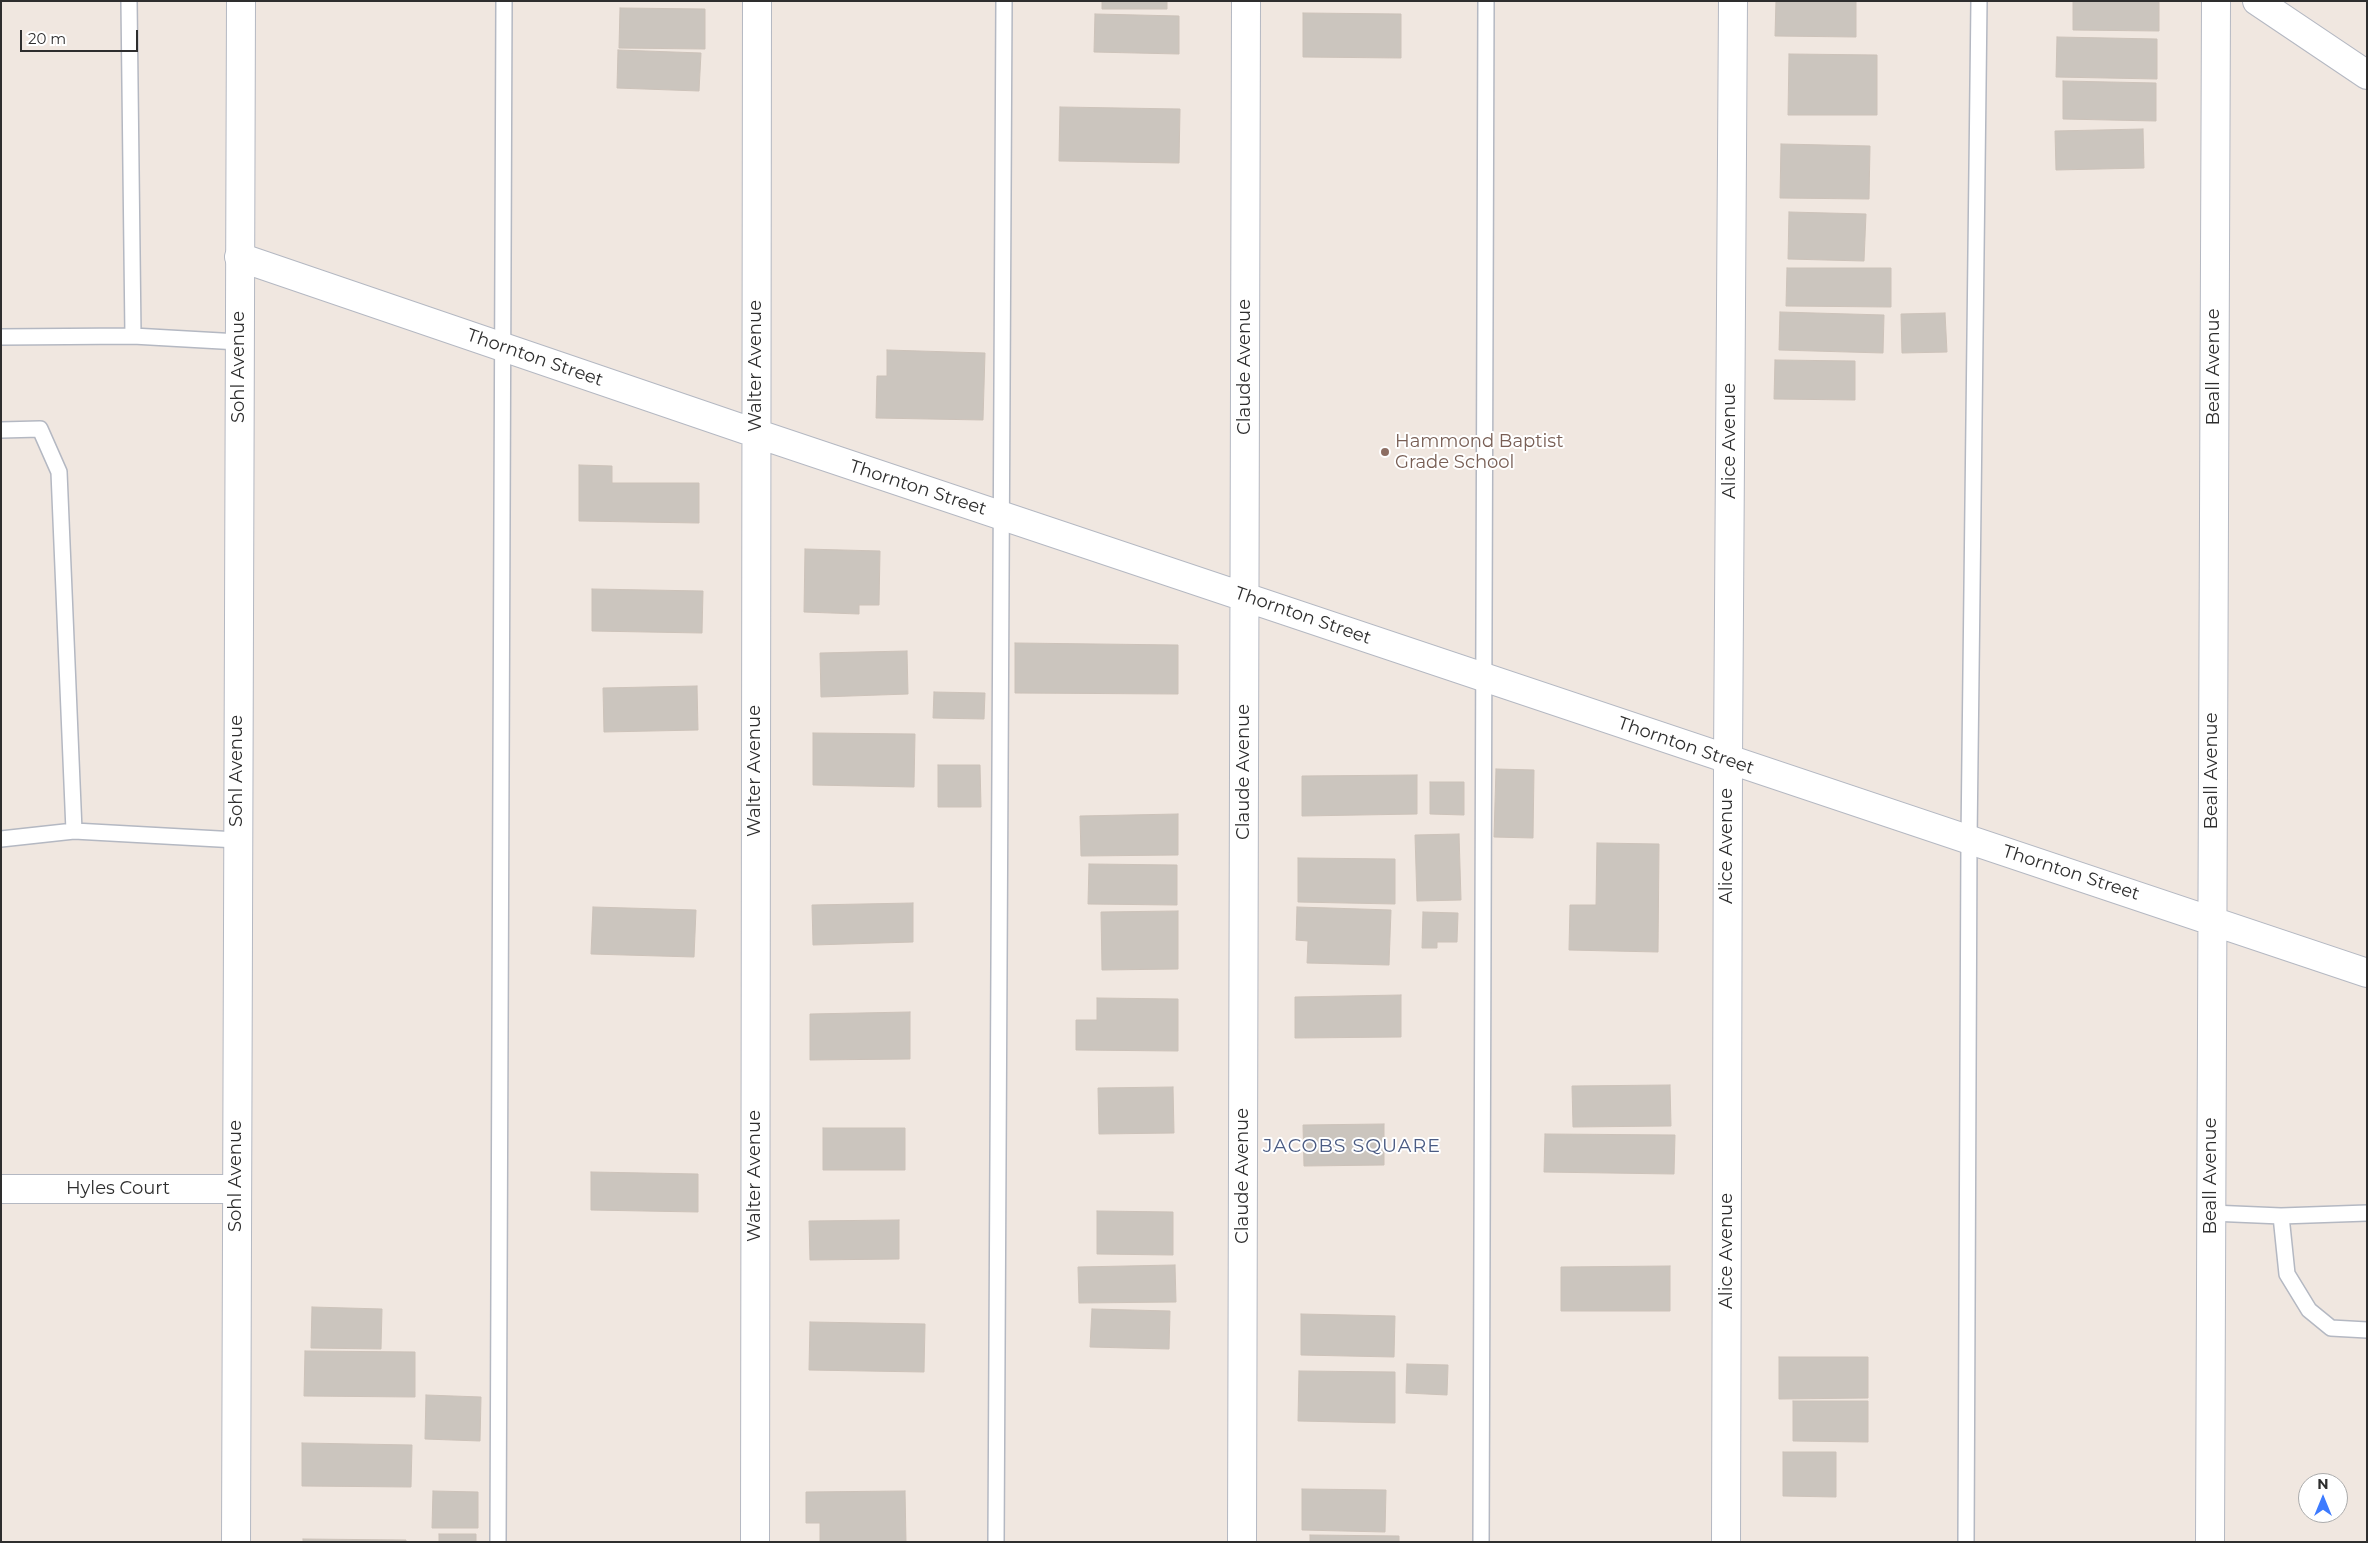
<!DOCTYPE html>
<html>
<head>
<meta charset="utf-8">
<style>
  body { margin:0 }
  #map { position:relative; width:2368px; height:1543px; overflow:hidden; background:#f0e7e0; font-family:Montserrat,sans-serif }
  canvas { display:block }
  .frame { position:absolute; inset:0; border:2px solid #2e2e2e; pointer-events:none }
  .north { position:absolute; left:2298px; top:1473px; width:50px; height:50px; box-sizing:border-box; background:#fff; border:1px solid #ababab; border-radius:50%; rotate:0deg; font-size:14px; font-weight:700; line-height:20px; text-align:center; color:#2e2e2e }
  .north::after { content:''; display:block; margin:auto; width:18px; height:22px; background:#3d7bff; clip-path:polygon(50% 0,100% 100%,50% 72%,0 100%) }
  .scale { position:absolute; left:20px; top:30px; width:118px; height:22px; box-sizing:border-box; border:2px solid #2e2e2e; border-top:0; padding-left:6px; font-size:15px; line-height:18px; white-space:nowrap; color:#2e2e2e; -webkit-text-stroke:4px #fff; paint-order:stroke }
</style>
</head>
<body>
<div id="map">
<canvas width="2368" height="1543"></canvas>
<div class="frame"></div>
<div class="north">N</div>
<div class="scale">20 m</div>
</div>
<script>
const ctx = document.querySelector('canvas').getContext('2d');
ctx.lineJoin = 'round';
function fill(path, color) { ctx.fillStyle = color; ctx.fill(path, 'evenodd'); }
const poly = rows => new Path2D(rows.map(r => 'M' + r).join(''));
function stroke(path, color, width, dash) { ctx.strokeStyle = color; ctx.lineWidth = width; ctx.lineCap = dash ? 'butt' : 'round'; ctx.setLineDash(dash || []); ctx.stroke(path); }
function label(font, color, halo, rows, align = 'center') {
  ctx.font = font + ' Montserrat,sans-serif'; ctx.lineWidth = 4; ctx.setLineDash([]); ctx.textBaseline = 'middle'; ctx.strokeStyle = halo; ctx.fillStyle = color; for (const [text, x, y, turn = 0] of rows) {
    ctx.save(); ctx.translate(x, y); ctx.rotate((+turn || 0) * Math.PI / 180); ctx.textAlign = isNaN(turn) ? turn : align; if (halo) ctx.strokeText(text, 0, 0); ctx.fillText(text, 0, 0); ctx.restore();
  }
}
const building = poly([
  [1102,1,1167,1,1167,9,1102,9,1102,1],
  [1776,1,1856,1,1856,37,1775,36,1776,1],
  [2073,1,2159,1,2159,31,2073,30,2073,1],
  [620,8,705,9,705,49,619,48,620,8],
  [1303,13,1401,14,1401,58,1303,57,1303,13],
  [1095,14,1179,16,1179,54,1094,52,1095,14],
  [2057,37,2157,39,2157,79,2056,77,2057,37],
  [618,50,701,53,699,91,617,88,618,50],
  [1789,54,1877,55,1877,115,1788,115,1789,54],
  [2063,81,2156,83,2156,121,2063,119,2063,81],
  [1060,107,1180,109,1179,163,1059,161,1060,107],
  [2143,129,2144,168,2056,170,2055,131,2143,129],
  [1781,144,1870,146,1869,199,1780,198,1781,144],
  [1789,212,1866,214,1864,261,1788,259,1789,212],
  [1787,268,1891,268,1891,307,1786,306,1787,268],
  [1780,312,1884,315,1883,353,1779,350,1780,312],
  [1945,313,1947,352,1902,353,1901,314,1945,313],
  [887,350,985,353,983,420,876,418,877,376,887,376,887,350],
  [1775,360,1855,361,1855,400,1774,399,1775,360],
  [579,465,612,466,612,483,699,483,699,523,579,521,579,465],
  [805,549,880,551,879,605,859,605,859,614,804,612,805,549],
  [592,589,703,591,702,633,592,631,592,589],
  [1015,643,1178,645,1178,694,1015,693,1015,643],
  [907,651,908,694,821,697,820,653,907,651],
  [697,686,698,730,604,732,603,688,697,686],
  [934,692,985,693,984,719,933,718,934,692],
  [813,733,915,734,914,787,813,785,813,733],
  [938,765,980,765,981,807,938,807,938,765],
  [1496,769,1534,770,1533,838,1494,837,1496,769],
  [1417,775,1417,814,1302,816,1302,776,1417,775],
  [1430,782,1464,782,1464,815,1430,814,1430,782],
  [1178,814,1178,855,1081,856,1080,816,1178,814],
  [1459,834,1461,900,1417,901,1415,835,1459,834],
  [1597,843,1659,844,1658,952,1569,950,1570,905,1596,905,1597,843],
  [1298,858,1395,859,1395,904,1298,902,1298,858],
  [1089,864,1177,865,1177,905,1088,904,1089,864],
  [913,903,913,942,813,945,812,905,913,903],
  [593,907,696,910,694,957,591,954,593,907],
  [1297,907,1391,910,1389,965,1307,963,1308,941,1296,940,1297,907],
  [1178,911,1178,969,1102,970,1101,912,1178,911],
  [1423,912,1458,913,1457,942,1437,942,1437,948,1422,948,1423,912],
  [1401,995,1401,1037,1295,1038,1295,997,1401,995],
  [1097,998,1178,999,1178,1051,1076,1050,1076,1020,1097,1020,1097,998],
  [910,1012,910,1059,810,1060,810,1014,910,1012],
  [1670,1085,1671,1126,1573,1127,1572,1086,1670,1085],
  [1173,1087,1174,1133,1099,1134,1098,1088,1173,1087],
  [1384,1124,1384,1165,1304,1166,1303,1125,1384,1124],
  [823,1128,905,1128,905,1170,823,1170,823,1128],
  [1545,1134,1675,1135,1674,1174,1544,1172,1545,1134],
  [591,1172,698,1174,698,1212,591,1210,591,1172],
  [1097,1211,1173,1212,1173,1255,1097,1254,1097,1211],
  [899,1220,899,1259,810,1260,809,1221,899,1220],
  [1175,1265,1176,1302,1079,1303,1078,1267,1175,1265],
  [1670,1266,1670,1311,1561,1311,1561,1267,1670,1266],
  [312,1307,382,1309,381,1349,311,1348,312,1307],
  [1092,1309,1170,1311,1169,1349,1090,1347,1092,1309],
  [1301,1314,1395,1316,1394,1357,1301,1355,1301,1314],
  [810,1322,925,1324,924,1372,809,1370,810,1322],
  [305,1351,415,1352,415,1397,304,1396,305,1351],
  [1779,1357,1868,1357,1868,1398,1779,1399,1779,1357],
  [1407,1364,1448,1365,1447,1395,1406,1393,1407,1364],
  [1299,1371,1395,1372,1395,1423,1298,1421,1299,1371],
  [426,1395,481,1397,480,1441,425,1439,426,1395],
  [1793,1401,1868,1401,1868,1442,1793,1441,1793,1401],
  [302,1443,412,1445,411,1487,302,1486,302,1443],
  [1783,1452,1836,1452,1836,1497,1783,1496,1783,1452],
  [1302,1489,1386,1490,1385,1532,1302,1530,1302,1489],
  [433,1491,478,1492,478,1528,432,1528,433,1491],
  [905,1491,906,1542,820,1542,820,1523,806,1523,806,1492,905,1491],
  [439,1534,476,1534,476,1542,439,1542,439,1534],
  [1310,1535,1399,1536,1399,1542,1310,1542,1310,1535],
  [303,1539,406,1540,406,1542,303,1542,303,1539]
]);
fill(building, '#cbc5be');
stroke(building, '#ccc2b9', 1);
const service = poly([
  [129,1,133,336],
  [1,337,133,336,239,342],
  [1,430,40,429,59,472,74,831],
  [1,839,74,831,237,840],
  [2211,1213,2281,1216,2367,1213],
  [2281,1216,2287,1274,2309,1310,2331,1328,2367,1330],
  [498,1542,504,1],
  [996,1542,1004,1],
  [1481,1542,1486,1],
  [1966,1542,1969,840,1979,1]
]);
const minor = poly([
  [2257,1,2367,75],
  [239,257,755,433,2367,973],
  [1,1189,236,1189],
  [755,1542,757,1],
  [1242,1542,1246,1],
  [1726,1542,1728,760,1733,1],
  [2210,1542,2216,1]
]);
const tertiary = poly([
  [236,1542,241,1]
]);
stroke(service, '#b4b8c2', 18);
stroke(minor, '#b4b8c2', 30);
stroke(tertiary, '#b4b8c2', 30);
stroke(service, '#fff', 15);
stroke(minor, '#fff', 28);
stroke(tertiary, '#fff', 28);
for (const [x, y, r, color] of [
  [1385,452,5,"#8d6e63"]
]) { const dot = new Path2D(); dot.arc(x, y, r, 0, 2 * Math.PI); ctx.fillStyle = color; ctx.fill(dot); stroke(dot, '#fff', 2); }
label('18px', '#2e2e2e', '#fff', [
  ["Thornton Street",535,358,19],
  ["Walter Avenue",756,366,-90],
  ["Sohl Avenue",239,367,-90],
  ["Claude Avenue",1245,367,-90],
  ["Beall Avenue",2214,367,-90],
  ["Alice Avenue",1730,441,-90],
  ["Thornton Street",918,488,18],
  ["Thornton Street",1303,616,19],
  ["Thornton Street",1686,746,19],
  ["Sohl Avenue",237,771,-90],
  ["Walter Avenue",755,771,-90],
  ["Beall Avenue",2212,771,-90],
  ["Claude Avenue",1244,772,-90],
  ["Alice Avenue",1727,846,-90],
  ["Thornton Street",2071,873,18],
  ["Sohl Avenue",236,1176,-90],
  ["Walter Avenue",755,1176,-90],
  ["Claude Avenue",1243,1176,-90],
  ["Beall Avenue",2211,1176,-90],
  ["Hyles Court",118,1189],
  ["Alice Avenue",1727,1251,-90]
]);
label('18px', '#785e54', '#fff', [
  ["Hammond Baptist",1395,442],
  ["Grade School",1395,463]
], 'left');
ctx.letterSpacing = '1px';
label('19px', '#4a5b83', '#fff', [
  ["JACOBS SQUARE",1352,1146]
]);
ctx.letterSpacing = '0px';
</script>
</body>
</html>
